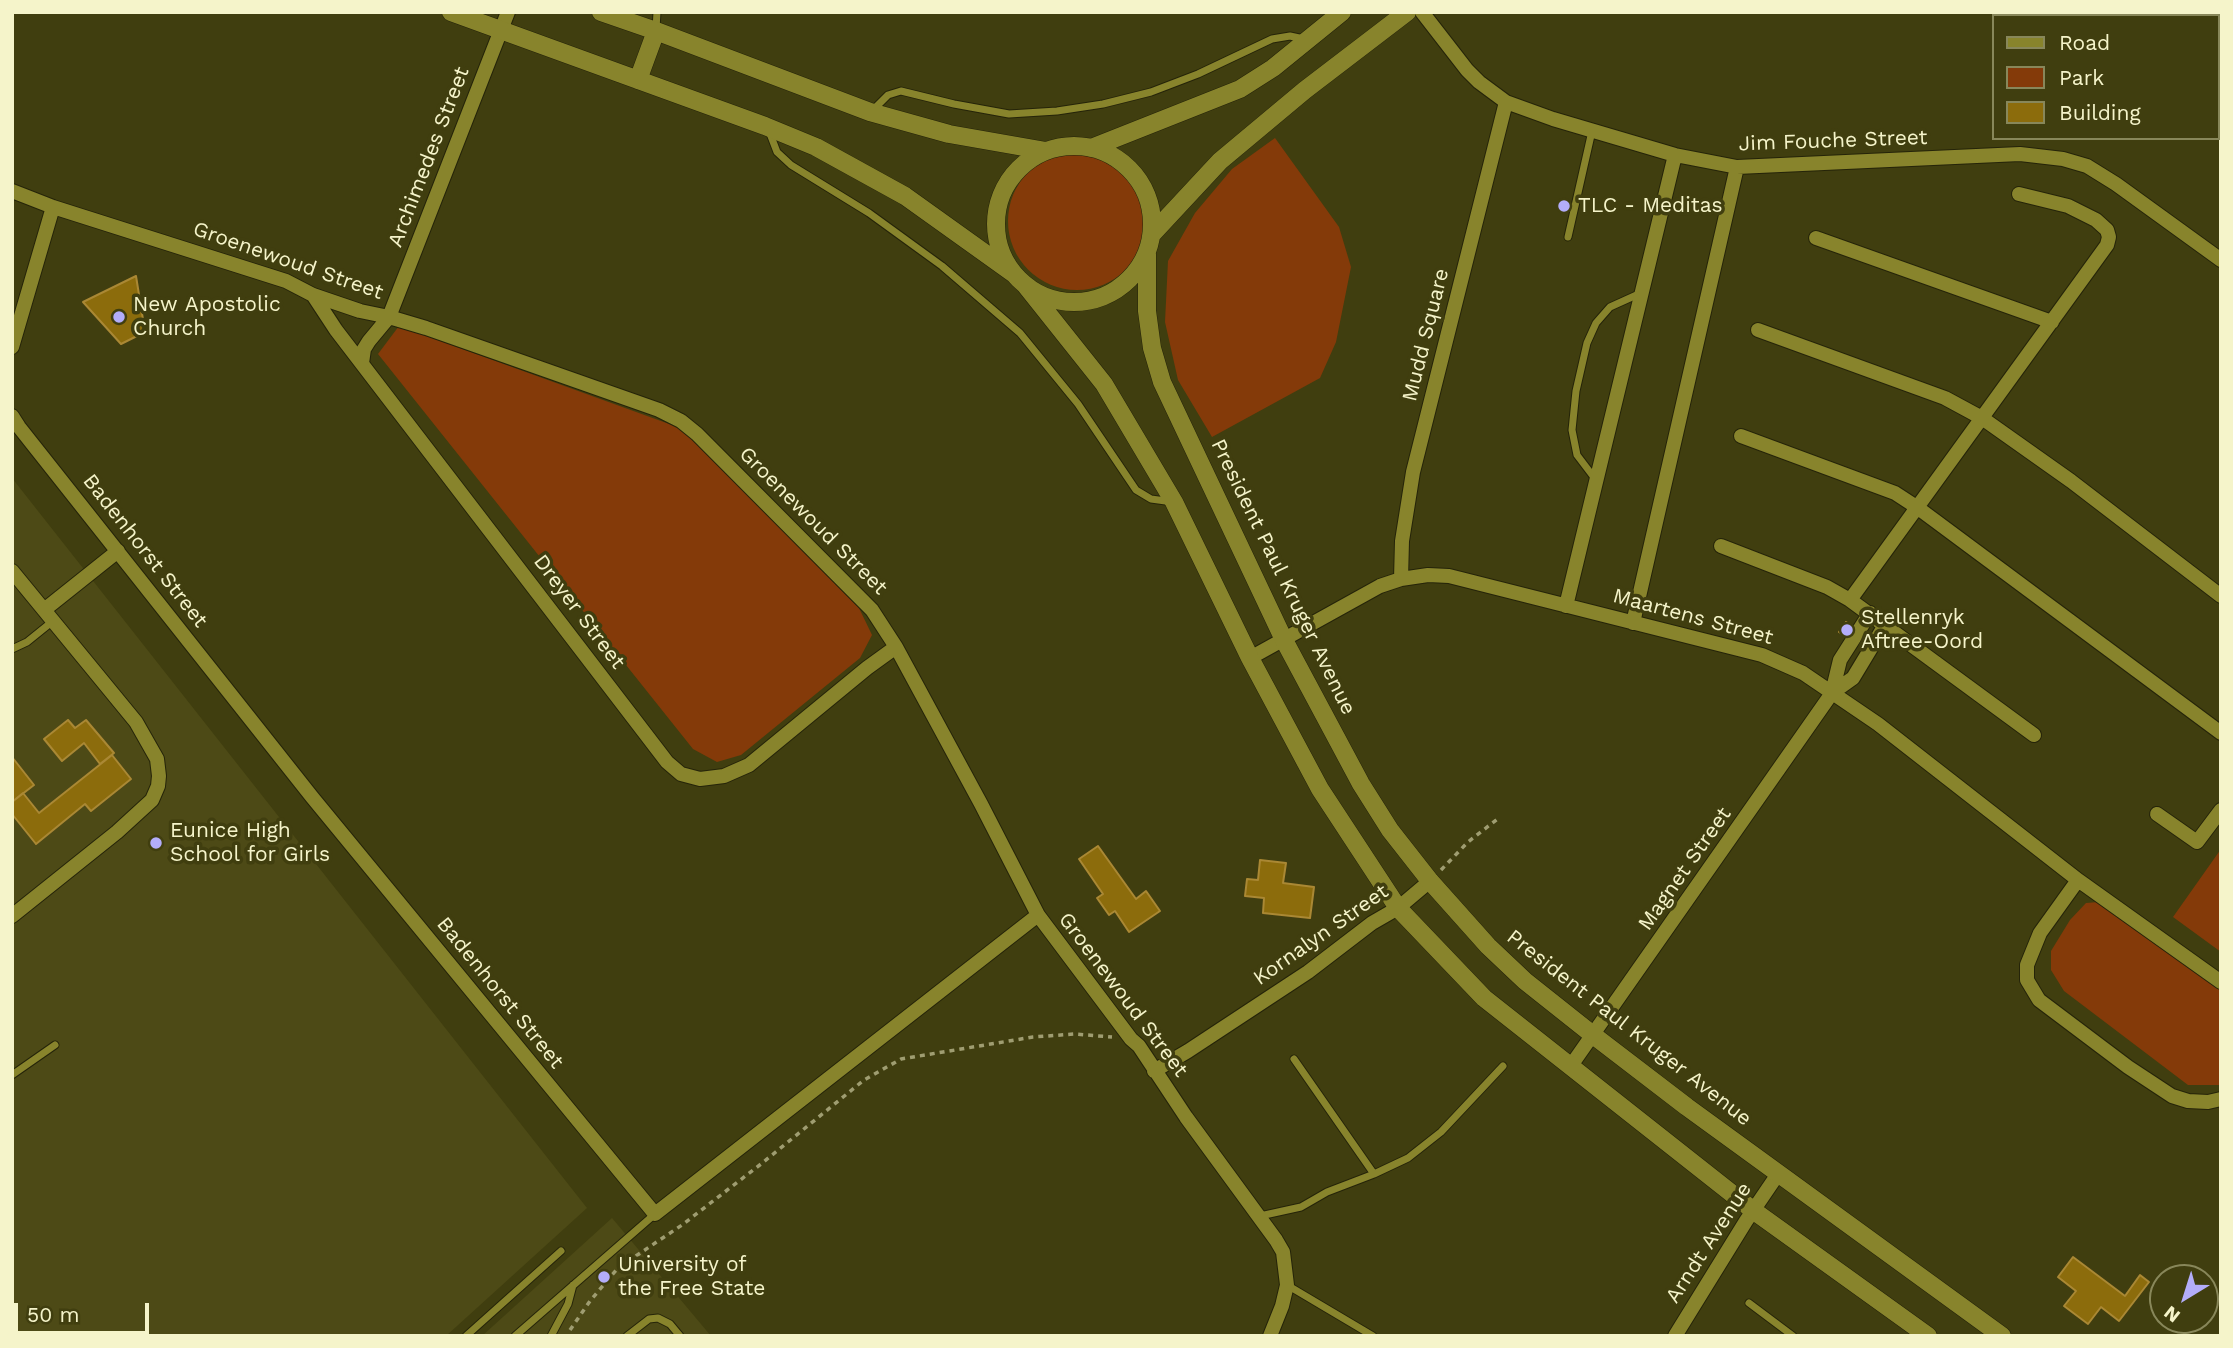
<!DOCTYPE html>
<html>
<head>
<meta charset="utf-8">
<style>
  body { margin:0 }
  #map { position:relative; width:2233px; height:1348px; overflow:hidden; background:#403e0f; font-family:"Work Sans",sans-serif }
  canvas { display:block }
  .frame { position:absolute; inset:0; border:14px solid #f5f4ca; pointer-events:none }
  .legend { position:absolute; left:1992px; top:14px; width:228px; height:126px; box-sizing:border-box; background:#403e0f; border:2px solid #88875a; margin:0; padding:9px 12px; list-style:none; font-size:21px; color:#f5f4ca }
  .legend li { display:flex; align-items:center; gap:14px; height:35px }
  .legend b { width:35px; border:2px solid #88875a }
  .north { position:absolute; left:2149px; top:1264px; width:70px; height:70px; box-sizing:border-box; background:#403e0f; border:2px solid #88875a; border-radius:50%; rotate:218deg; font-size:19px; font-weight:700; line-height:28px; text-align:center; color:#f5f4ca }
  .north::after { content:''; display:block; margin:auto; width:24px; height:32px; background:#b3adf9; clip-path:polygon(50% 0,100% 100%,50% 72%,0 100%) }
  .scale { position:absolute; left:14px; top:1303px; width:135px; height:32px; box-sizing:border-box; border:4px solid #f5f4ca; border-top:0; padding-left:9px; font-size:21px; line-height:24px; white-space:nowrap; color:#f5f4ca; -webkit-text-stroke:5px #403e0f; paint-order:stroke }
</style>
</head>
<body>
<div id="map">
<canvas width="2233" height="1348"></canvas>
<div class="frame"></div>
<ul class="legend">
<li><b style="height:9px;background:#88842c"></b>Road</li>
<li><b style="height:19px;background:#843a09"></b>Park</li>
<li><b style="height:19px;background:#8c6c0c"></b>Building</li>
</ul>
<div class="north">N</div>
<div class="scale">50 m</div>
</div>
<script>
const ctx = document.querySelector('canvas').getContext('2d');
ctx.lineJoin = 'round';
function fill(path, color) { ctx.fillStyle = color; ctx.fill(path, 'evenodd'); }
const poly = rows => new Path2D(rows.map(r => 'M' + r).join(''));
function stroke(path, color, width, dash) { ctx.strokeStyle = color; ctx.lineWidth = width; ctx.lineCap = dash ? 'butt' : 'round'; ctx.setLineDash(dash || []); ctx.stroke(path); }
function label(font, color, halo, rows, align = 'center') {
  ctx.font = font + ' "Work Sans",sans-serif'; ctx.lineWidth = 7; ctx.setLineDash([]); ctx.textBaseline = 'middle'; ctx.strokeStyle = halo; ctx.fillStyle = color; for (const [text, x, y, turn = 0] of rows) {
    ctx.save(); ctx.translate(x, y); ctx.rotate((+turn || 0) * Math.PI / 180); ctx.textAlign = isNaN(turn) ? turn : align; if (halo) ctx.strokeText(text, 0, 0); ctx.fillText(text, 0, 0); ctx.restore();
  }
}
fill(poly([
  [12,478,587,1208,446,1336,12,1336],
  [612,1218,711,1336,482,1336]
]), '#4d4a16');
fill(poly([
  [1275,138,1339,227,1351,267,1336,342,1320,378,1212,437,1178,380,1165,322,1168,261,1195,213,1232,169],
  '1008 221a69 69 0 1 1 138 0a69 69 0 1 1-138 0Z',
  [399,326,683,429,859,608,872,635,860,658,741,755,717,762,693,749,378,354],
  [2221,849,2221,952,2173,917],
  [2112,901,2221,983,2219,1085,2188,1085,2064,991,2051,970,2051,951,2070,920,2086,903]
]), '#843a09');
const building = poly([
  [136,276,145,332,121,344,83,302,136,276],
  [1846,622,1855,628,1848,638,1839,632,1846,622],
  [68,720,75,728,86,720,114,753,100,764,84,743,62,761,44,739,68,720],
  [112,755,131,779,91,811,85,804,36,844,12,814,12,802,23,793,39,813,112,755],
  [12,757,34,785,12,802,12,757],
  [1098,846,1136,899,1146,891,1160,911,1129,932,1115,911,1109,915,1097,898,1103,894,1079,859,1098,846],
  [1260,860,1286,863,1283,883,1314,887,1310,918,1263,913,1264,898,1245,896,1247,879,1258,880,1260,860],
  [2073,1257,2125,1296,2140,1275,2149,1282,2119,1321,2101,1307,2088,1324,2064,1306,2076,1291,2058,1277,2073,1257]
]);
fill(building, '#8c6c0c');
stroke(building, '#aa8834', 2);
const service = poly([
  [656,29,657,12],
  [871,112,888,95,901,91,954,104,1009,114,1057,111,1103,104,1151,92,1198,74,1272,39,1290,36,1304,39],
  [769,131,777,152,791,165,869,213,942,266,1020,333,1078,404,1136,490,1151,499,1173,502],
  [1568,237,1592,131],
  [1596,480,1577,455,1572,430,1576,391,1587,343,1596,323,1610,307,1641,293],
  [12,649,27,642,53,621],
  [1294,1059,1374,1174],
  [12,1075,55,1045],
  [1260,1216,1301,1207,1327,1192,1374,1174,1408,1158,1441,1132,1503,1066],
  [1287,1285,1373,1336],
  [1749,1303,1793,1336],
  [466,1336,561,1251],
  [515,1336,655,1214],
  [551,1336,568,1304,573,1285],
  [627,1336,649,1319,658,1318,670,1324,680,1336]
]);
const minor = poly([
  [1422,12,1467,70,1479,82,1506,102,1553,119,1675,155,1737,167,2020,154,2063,159,2087,166,2116,184,2221,260],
  [12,191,53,207,286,281,313,295,360,311,389,317,426,328,659,410,681,421,697,434,872,610,896,647,981,804,1038,915,1131,1039,1139,1046,1186,1117,1276,1240,1283,1252,1287,1285,1282,1306,1270,1336],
  [1816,238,2052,322],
  [313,295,336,330,667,762,681,774,700,779,724,776,749,765,867,668,896,647],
  [1758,330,1945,398,1982,418,2071,481,2221,596],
  [12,347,53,207],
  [362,363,364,349,369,341,389,317,508,12],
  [12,416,19,427,312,797,655,1214,1038,915],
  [1741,436,1895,493,1918,508,2221,733],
  [1721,546,1827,587,1850,600,2034,735],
  [12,571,136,722,157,759,159,776,158,786,152,800,117,832,12,916],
  [1401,579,1402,541,1413,472,1506,102],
  [1850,600,2107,245,2109,237,2107,230,2096,220,2068,206,2019,194],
  [1566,606,1675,155],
  [44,610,118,551],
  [1633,623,1737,167],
  [1250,658,1380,586,1401,579,1428,575,1449,576,1762,655,1803,673,1878,724,2078,880,2221,982],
  [1832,693,1840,660,1870,613],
  [2157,814,2197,842,2221,810],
  [2078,880,2040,933,2027,965,2027,980,2039,1000,2128,1067,2172,1096,2188,1101,2208,1102,2221,1099],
  [1570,1067,1832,693,1853,678,1885,625],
  [1154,1071,1188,1051,1308,972,1372,923,1398,908,1430,881],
  [1675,1336,1746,1221,1778,1174]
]);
const tertiary = poly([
  [451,12,765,126,816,147,905,196,1014,274],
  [601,12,656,31,870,112,949,134,1046,151],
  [638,80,656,31],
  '996 224a78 78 0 1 1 156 0a78 78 0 1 1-156 0Z',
  [1091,148,1240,89,1273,68,1342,12],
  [1153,233,1220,161,1305,90,1407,12],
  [1147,254,1147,311,1152,348,1162,382,1284,640,1361,784,1390,830,1430,881,1488,946,1525,981,1593,1035,1687,1107,2002,1336],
  [1026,286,1104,384,1174,502,1250,658,1320,789,1398,908,1484,998,1754,1211,1928,1336]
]);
stroke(service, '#252409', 9);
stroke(minor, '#252409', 16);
stroke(tertiary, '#252409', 19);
stroke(poly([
  [1441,870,1468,842,1500,817],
  [570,1330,590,1301,618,1268,682,1225,761,1164,864,1080,901,1059,1033,1037,1074,1034,1112,1037]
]), '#9f9d71', 3.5, [5, 5]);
stroke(service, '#88842c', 7);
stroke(minor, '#88842c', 14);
stroke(tertiary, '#88842c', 18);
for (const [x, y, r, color] of [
  [1564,206,7,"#b3adf9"],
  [119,317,7,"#b3adf9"],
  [1847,630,7,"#b3adf9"],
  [156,843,7,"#b3adf9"],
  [604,1277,7,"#b3adf9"]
]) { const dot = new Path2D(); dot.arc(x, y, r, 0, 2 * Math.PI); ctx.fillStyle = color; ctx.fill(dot); stroke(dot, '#403e0f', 2.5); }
label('21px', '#f5f4ca', '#403e0f', [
  ["Jim Fouche Street",1833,141,-2],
  ["Archimedes Street",429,157,-69],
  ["Groenewoud Street",288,261,19],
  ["Mudd Square",1426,335,-76],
  ["Groenewoud Street",813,521,45],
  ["Badenhorst Street",145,551,52],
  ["President Paul Kruger Avenue",1283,577,64],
  ["Dreyer Street",579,612,53],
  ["Maartens Street",1693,617,15],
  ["Magnet Street",1685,869,-55],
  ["Kornalyn Street",1321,935,-35],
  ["Badenhorst Street",500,993,51],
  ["Groenewoud Street",1123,995,53],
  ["President Paul Kruger Avenue",1629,1028,38],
  ["Arndt Avenue",1709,1243,-57]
]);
label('21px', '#f5f4ca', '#403e0f', [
  ["TLC - Meditas",1578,206],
  ["New Apostolic",133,305],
  ["Church",133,329],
  ["Stellenryk",1861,618],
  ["Aftree-Oord",1861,642],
  ["Eunice High",170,831],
  ["School for Girls",170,855],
  ["University of",618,1265],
  ["the Free State",618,1289]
], 'left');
</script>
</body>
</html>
